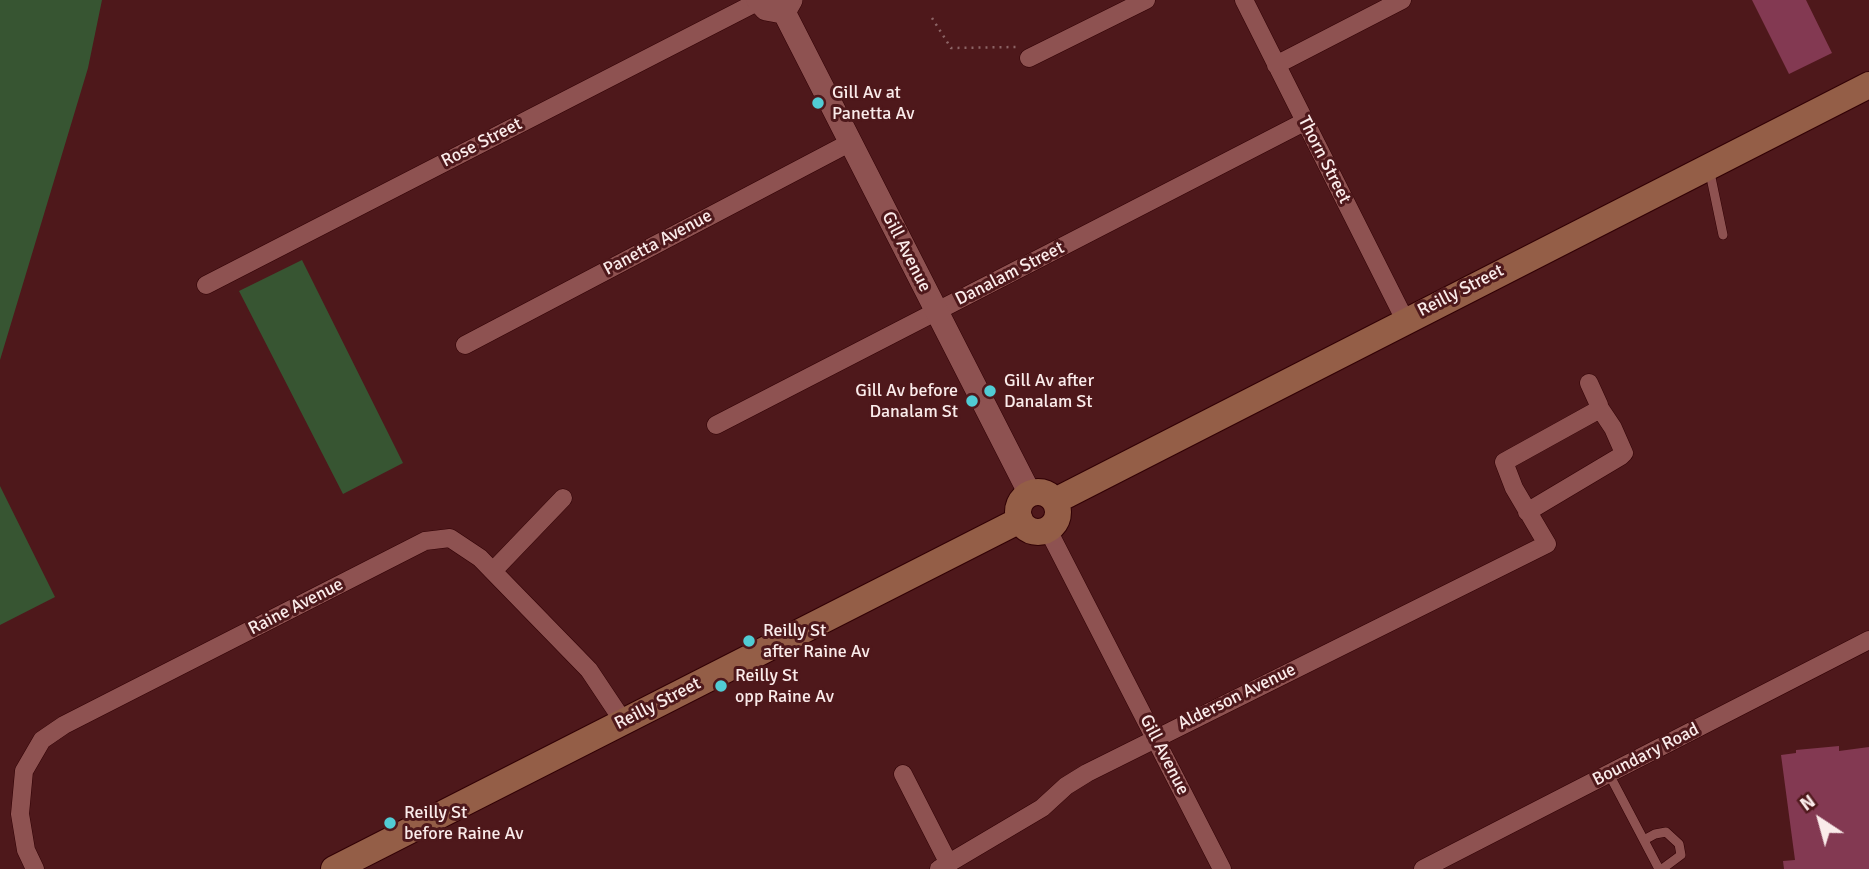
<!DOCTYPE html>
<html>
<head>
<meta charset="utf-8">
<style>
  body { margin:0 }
  #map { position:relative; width:1869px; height:869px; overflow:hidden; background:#4e181b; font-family:Signika,sans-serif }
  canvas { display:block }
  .north { position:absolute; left:1785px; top:785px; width:70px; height:70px; -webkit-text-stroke:5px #4e181b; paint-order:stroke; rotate:324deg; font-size:19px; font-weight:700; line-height:28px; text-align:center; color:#faebea }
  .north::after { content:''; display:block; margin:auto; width:24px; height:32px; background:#faebea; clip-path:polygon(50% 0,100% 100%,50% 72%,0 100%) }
</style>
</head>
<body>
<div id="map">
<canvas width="1869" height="869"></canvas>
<div class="north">N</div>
</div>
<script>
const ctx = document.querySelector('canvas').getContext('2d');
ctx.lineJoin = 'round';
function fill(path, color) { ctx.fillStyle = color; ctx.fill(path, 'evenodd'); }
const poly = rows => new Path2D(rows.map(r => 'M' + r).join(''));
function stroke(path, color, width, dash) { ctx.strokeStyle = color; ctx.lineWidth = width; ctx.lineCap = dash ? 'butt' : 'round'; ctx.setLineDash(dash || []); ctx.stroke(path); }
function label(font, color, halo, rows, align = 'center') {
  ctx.font = font + ' Signika,sans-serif'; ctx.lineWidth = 6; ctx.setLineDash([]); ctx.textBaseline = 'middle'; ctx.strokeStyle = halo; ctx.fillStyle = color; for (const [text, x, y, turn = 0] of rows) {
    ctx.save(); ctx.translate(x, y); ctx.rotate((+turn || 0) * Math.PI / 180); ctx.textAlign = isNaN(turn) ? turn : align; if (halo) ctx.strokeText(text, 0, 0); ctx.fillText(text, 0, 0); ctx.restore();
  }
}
fill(poly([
  [0,0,102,0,88,68,0,360],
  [302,260,403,463,343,494,239,291],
  [0,486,55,597,0,625]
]), '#375532');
fill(poly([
  [1752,0,1806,0,1832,53,1789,74],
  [1839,746,1839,751,1869,747,1869,869,1784,869,1783,861,1795,860,1781,755,1796,753,1796,750]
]), '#833952');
const service = poly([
  [1709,168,1723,235],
  [1609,774,1659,869],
  [1644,840,1655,834,1666,832,1679,844,1681,855,1662,869]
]);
const minor = poly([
  [1244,0,1405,320],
  [1029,58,1146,0],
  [1276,65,1402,0],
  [206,285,759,1],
  [465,345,851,142],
  [716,425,1304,122],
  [1527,512,1621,456,1624,453,1613,428,1599,407],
  [1048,530,1222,869],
  [493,571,563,498],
  [903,774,949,864],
  [35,869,26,850,20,814,24,771,42,740,64,725,425,541,450,538,480,558,589,670,623,721],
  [939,869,1042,808,1066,786,1087,773,1547,544,1514,488,1504,462,1598,410,1599,405,1589,383],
  [1423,869,1869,640]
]);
const tertiary = poly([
  [758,0,766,9,777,11,787,7,791,0],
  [783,10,1030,494]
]);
const secondary = poly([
  '1018 512a20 20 0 1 1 40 0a20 20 0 1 1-40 0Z',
  [1055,501,1869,85],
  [334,869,1020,520]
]);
stroke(service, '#310005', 10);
stroke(minor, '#310005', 19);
stroke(tertiary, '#310005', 24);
stroke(secondary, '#310005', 28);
stroke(poly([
  [932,18,951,48,1016,47]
]), '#8c6466', 2.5, [2, 5]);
stroke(service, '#8e5251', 9);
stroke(minor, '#8e5251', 18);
stroke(tertiary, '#8e5251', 23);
stroke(secondary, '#945e47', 26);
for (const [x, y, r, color] of [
  [818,103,7,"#51ccd4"],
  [990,391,7,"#51ccd4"],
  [972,401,7,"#51ccd4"],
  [749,641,7,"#51ccd4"],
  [721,686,7,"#51ccd4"],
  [390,823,7,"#51ccd4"]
]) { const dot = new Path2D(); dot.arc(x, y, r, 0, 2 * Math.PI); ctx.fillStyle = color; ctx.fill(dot); stroke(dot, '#4e181b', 2.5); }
label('18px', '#faebea', '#4e181b', [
  ["Gill Av at",832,93],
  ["Panetta Av",832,114],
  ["Gill Av after",1004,381],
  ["Danalam St",1004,402],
  ["Gill Av before",958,391,"right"],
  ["Danalam St",958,412,"right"],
  ["Reilly St",763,631],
  ["after Raine Av",763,652],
  ["Reilly St",735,676],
  ["opp Raine Av",735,697],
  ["Reilly St",404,813],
  ["before Raine Av",404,834]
], 'left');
label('18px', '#faebea', '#4e181b', [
  ["Rose Street",482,143,-27],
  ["Thorn Street",1324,160,63],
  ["Panetta Avenue",658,243,-28],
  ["Gill Avenue",906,252,63],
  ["Danalam Street",1010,274,-27],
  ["Reilly Street",1461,291,-27],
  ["Raine Avenue",296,607,-27],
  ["Alderson Avenue",1237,697,-26],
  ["Reilly Street",658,704,-27],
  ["Gill Avenue",1164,755,63],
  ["Boundary Road",1646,755,-27]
]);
</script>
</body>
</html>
